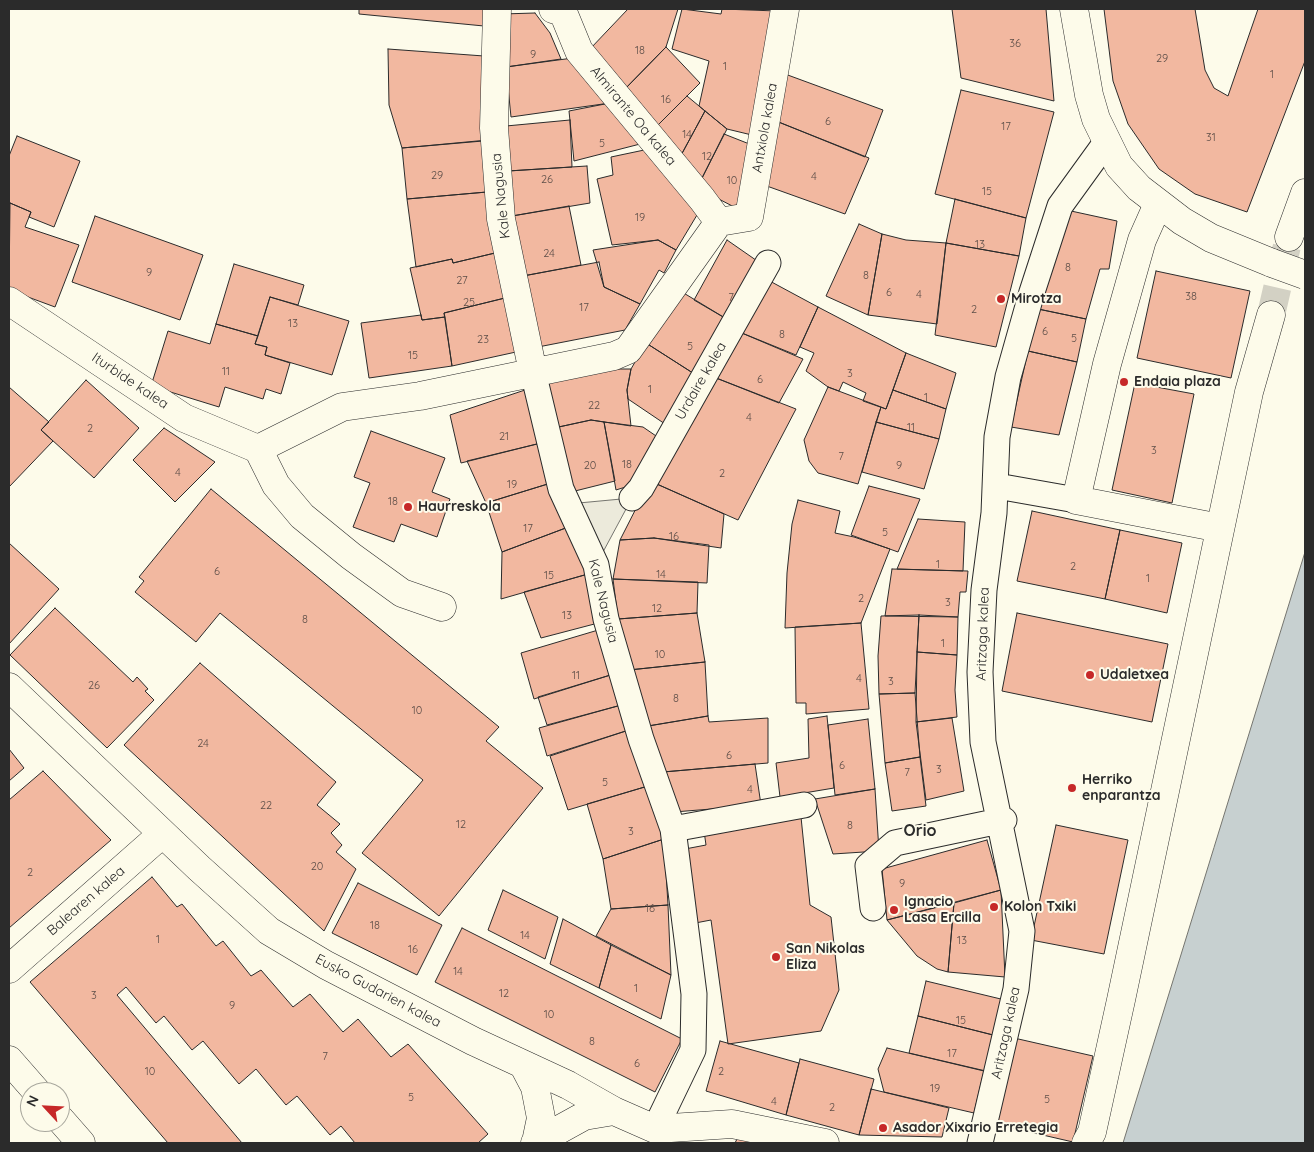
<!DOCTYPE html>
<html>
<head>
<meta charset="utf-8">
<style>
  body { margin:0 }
  #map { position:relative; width:1314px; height:1152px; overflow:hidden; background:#fdfbea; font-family:Quicksand,sans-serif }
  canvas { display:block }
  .frame { position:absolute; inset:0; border:10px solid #2b2b2b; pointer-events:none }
  .north { position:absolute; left:20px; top:1082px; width:50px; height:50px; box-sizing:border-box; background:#fdfbea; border:1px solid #a9a89e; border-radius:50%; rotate:295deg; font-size:14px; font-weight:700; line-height:20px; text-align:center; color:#2b2b2b }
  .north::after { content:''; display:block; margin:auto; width:18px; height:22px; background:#c62828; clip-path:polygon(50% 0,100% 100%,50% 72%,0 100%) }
</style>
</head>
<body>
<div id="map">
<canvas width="1314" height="1152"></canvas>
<div class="frame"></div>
<div class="north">N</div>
</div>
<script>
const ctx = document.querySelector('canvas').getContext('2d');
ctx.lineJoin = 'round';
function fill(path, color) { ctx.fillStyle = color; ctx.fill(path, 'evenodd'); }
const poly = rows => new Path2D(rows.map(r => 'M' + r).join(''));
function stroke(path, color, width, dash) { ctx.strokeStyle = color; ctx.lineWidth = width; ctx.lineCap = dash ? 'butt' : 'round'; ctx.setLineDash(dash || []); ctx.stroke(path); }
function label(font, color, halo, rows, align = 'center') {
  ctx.font = font + ' Quicksand,sans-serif'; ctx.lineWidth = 4; ctx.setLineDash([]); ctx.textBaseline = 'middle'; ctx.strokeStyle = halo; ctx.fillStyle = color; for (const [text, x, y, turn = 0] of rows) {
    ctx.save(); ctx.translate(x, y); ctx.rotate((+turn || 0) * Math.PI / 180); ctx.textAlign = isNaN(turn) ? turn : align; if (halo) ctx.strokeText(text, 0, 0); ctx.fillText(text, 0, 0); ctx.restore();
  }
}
const parking = poly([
  [632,498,596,565,568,504,632,498]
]);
fill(parking, '#eceadb');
stroke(parking, '#74746e', 1);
const water = poly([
  [1305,552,1305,1143,1123,1143,1305,552]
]);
fill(water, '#c7d0d0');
stroke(water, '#74746e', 1);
const building = poly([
  [359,9,485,9,484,26,359,14,359,9],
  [628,9,678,9,666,47,623,91,590,49,628,9],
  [682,9,721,14,722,9,777,11,756,136,727,129,699,106,709,61,672,49,682,9],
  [952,9,1046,9,1054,101,961,78,952,9],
  [1104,9,1195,9,1205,70,1214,88,1228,96,1258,9,1305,9,1305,61,1247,212,1195,194,1159,169,1128,124,1113,81,1104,9],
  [535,13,550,33,561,59,506,67,502,14,535,13],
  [666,47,700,83,655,128,623,91,666,47],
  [388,49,484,56,488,140,402,148,389,105,388,49],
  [573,58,610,103,511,117,506,67,573,58],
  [785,74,883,110,865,157,776,121,785,74],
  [961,90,1054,112,1026,218,935,194,961,90],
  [687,96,705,111,679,159,655,128,687,96],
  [610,103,644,143,574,161,569,111,610,103],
  [705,111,727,129,699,184,679,159,705,111],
  [570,120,572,167,508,171,506,126,570,120],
  [776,121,869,158,845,214,764,185,776,121],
  [724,134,757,147,740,210,711,195,699,184,724,134],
  [17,136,80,161,54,227,29,217,31,212,10,203,9,206,9,156,17,136],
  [483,141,487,192,407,199,402,148,483,141],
  [649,149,700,210,676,250,658,240,612,245,597,179,613,175,611,157,649,149],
  [587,166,590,203,512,216,508,171,587,166],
  [487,192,495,253,453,263,452,259,416,267,407,199,487,192],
  [955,199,1026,218,1019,256,946,243,955,199],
  [10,203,31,212,25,227,79,245,55,307,9,290,10,203],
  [569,206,581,265,523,276,512,216,569,206],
  [1071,211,1117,221,1109,269,1100,269,1086,319,1038,309,1071,211],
  [95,216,203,255,180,320,72,282,95,216],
  [859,224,882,234,868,315,826,296,859,224],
  [882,234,906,240,946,243,937,324,868,315,882,234],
  [658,240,676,250,664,273,659,270,640,304,604,287,593,250,658,240],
  [727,240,763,265,730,321,694,300,727,240],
  [946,243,1019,256,996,347,935,335,946,243],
  [495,253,505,298,444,313,445,317,422,320,410,268,452,259,453,263,495,253],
  [599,262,604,287,640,304,625,330,538,347,523,276,599,262],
  [234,264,304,285,298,305,270,297,258,336,216,324,234,264],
  [1156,271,1250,291,1231,378,1137,358,1156,271],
  [766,279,818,307,796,355,737,331,766,279],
  [677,289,730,321,696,375,646,343,677,289],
  [270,297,349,321,332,375,265,355,267,347,255,344,270,297],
  [505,298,516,352,452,366,444,313,505,298],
  [818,307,906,353,886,409,863,401,866,393,843,382,839,391,828,387,806,371,814,353,800,347,818,307],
  [1038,309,1086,319,1077,362,1028,351,1038,309],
  [421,315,422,320,445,317,452,366,369,378,361,323,421,315],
  [216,324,258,336,255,344,267,347,265,355,290,363,281,394,266,389,263,399,225,387,219,407,151,386,168,331,210,344,216,324],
  [737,331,803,359,779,403,711,376,737,331],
  [646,343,696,375,668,426,628,399,627,390,631,369,646,343],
  [1028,351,1077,362,1059,435,1011,427,1028,351],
  [906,353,956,373,946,409,893,390,906,353],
  [601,369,631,369,627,390,631,426,591,420,554,428,544,382,601,369],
  [711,376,796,409,738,520,650,481,711,376],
  [86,380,139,428,94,478,41,430,86,380],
  [1135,383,1194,394,1172,503,1112,490,1135,383],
  [9,387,49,422,41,430,53,441,9,487,9,387],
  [828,387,881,407,858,484,818,473,809,461,804,440,828,387],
  [525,390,541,443,461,463,450,415,525,390],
  [893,390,946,409,939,439,876,422,881,407,886,409,893,390],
  [591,420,604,422,615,481,571,492,554,428,591,420],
  [604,422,643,427,659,438,638,483,616,490,604,422],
  [876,422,939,439,924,489,862,472,876,422],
  [164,428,215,462,175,502,133,460,164,428],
  [371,431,445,458,432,492,450,499,437,537,401,524,394,542,353,527,370,483,354,477,371,431],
  [541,443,551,483,486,503,467,461,541,443],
  [650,481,724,514,721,548,654,538,620,540,650,481],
  [551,483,571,526,502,552,486,503,551,483],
  [869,486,920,499,898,552,851,535,869,486],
  [211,489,499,727,486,741,543,788,439,916,362,853,423,780,220,613,196,642,135,592,144,581,139,577,211,489],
  [798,500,840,511,835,533,854,537,890,549,861,623,785,628,787,573,792,524,798,500],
  [1032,511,1120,530,1105,599,1017,581,1032,511],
  [918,519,965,522,963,571,897,569,918,519],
  [571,526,588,574,501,599,502,552,571,526],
  [1120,530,1182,543,1167,613,1105,599,1120,530],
  [654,538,709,545,707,583,613,579,620,540,654,538],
  [9,543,59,589,9,644,9,543],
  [892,569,968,571,966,592,960,592,958,617,885,616,892,569],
  [588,574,602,622,541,638,524,592,588,574],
  [613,579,698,582,697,613,618,619,613,579],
  [55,608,133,682,137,677,148,689,145,691,154,700,107,748,10,655,55,608],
  [697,613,705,662,629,670,618,619,697,613],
  [1017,613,1168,644,1152,722,1002,691,1017,613],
  [919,615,915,693,879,694,878,656,881,616,919,615],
  [919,615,958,617,957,655,917,652,919,615],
  [861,623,869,709,806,714,806,703,796,703,795,627,861,623],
  [605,628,617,673,534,699,521,653,605,628],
  [917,652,957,655,955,690,957,717,916,722,917,652],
  [705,662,708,716,648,726,629,670,705,662],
  [200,663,336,782,317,805,340,824,331,833,342,845,336,852,356,869,324,931,124,745,200,663],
  [617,673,625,704,547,725,538,697,617,673],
  [915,693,920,757,885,763,879,694,915,693],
  [625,704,632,729,547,756,539,728,625,704],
  [708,716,709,722,768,718,768,763,663,772,648,726,708,716],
  [827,716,834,788,780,797,776,763,809,758,808,719,827,716],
  [952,718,964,791,926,800,916,722,952,718],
  [868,719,875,789,835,795,828,725,868,719],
  [632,729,648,786,568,810,550,756,632,729],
  [9,749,24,768,9,781,9,749],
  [920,757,926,806,892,811,885,763,920,757],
  [755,764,761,805,674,812,663,772,755,764],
  [43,771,111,840,9,928,9,800,43,771],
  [648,786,664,839,603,859,587,804,648,786],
  [875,789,879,851,833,854,815,799,875,789],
  [801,817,810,905,831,917,839,990,821,1031,728,1044,711,920,690,924,685,849,706,845,704,831,801,817],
  [1056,825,1128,840,1104,954,1031,940,1056,825],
  [664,839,668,905,611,909,603,859,664,839],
  [987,840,1001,890,887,920,882,869,987,840],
  [152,877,177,907,182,904,216,946,223,941,251,976,261,970,293,1007,310,994,343,1032,358,1019,391,1057,408,1044,488,1134,478,1143,355,1143,341,1126,330,1135,297,1096,286,1105,256,1069,239,1084,203,1041,192,1050,164,1016,156,1023,126,987,117,995,242,1143,168,1143,30,982,152,877],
  [358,883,442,925,417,975,332,933,358,883],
  [503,890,558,917,545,959,488,930,503,890],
  [1001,890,1005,977,948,972,954,903,1001,890],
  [954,903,948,972,937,969,917,956,887,920,954,903],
  [668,905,671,975,596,936,611,909,668,905],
  [563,919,611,945,599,988,550,964,563,919],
  [462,928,682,1039,655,1092,435,982,462,928],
  [611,945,671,975,661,1019,599,988,611,945],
  [926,981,1005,1000,997,1036,918,1016,926,981],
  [918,1016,997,1036,990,1072,909,1053,918,1016],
  [1014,1038,1093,1056,1073,1142,995,1124,1014,1038],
  [720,1041,799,1063,786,1115,706,1091,720,1041],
  [887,1048,984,1071,974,1113,884,1092,878,1069,887,1048],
  [800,1059,874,1079,859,1135,786,1115,800,1059],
  [871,1089,949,1108,942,1137,859,1135,871,1089],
  [738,1137,764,1143,735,1143,738,1137]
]);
fill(building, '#f2b8a0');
stroke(building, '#2b2b2b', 1);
stroke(poly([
  [1271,315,1289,237]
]), '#d3d1c4', 28, [28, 14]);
const pedestrian = poly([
  [533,372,561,489,596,565,606,619,641,739,673,829,694,994,693,1050,655,1129],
  [997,486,1076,500],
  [632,498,641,488,768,263],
  [673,829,804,805],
  [873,908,868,866,895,843,1004,820],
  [980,1143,1016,989,1022,931,983,742,980,672,984,590,994,513,997,437,1008,377,1032,292,1060,206,1107,141]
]);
const minor = poly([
  [497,9,494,128,501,219,533,372],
  [553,9,563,12,579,51,702,199,719,222],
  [1158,204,1142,240,1107,364,1076,500,1220,528],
  [719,222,749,217,785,9],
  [1289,237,1305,193],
  [9,301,184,418,258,449,342,407,420,396,614,356,628,350,719,222],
  [258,449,276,485,302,516,351,556,402,593,442,607],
  [9,687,199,868,269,931,326,965,473,1041,568,1085,614,1111,655,1129,732,1124,825,1143],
  [9,969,162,834],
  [9,1060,37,1092],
  [524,1066,535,1087,541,1118,536,1142],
  [60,1119,81,1143],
  [535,1143,584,1116,614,1111],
  [1086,1143,1092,1132,1121,1000,1249,392,1271,315]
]);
const trunk = poly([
  [1074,9,1089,95,1096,119,1119,166,1139,188,1182,221,1211,238,1272,263]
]);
stroke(pedestrian, '#2b2b2b', 27);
stroke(minor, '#2b2b2b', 29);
stroke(trunk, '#2b2b2b', 29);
stroke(pedestrian, '#fdfbea', 25);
stroke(minor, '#fdfbea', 28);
stroke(trunk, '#fdfbea', 28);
const trunkBridge = poly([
  [1272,263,1305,275]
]);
stroke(trunkBridge, '#2b2b2b', 29, []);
stroke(trunkBridge, '#fdfbea', 28);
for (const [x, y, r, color] of [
  [1001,299,5,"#c62828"],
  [1124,382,5,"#c62828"],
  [408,507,5,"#c62828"],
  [1090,675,5,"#c62828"],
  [1072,788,5,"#c62828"],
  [994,907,5,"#c62828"],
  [894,910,5,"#c62828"],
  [776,957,5,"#c62828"],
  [883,1128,5,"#c62828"]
]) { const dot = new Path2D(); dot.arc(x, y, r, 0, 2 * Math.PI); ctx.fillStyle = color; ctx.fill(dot); stroke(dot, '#fdfbea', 2); }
label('11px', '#5d4e48', null, [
  ["36",1015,44],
  ["18",640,51],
  ["9",533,55],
  ["29",1162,59],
  ["1",725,67],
  ["1",1272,75],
  ["16",666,100],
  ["6",828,122],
  ["17",1006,127],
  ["14",687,135],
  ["31",1211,138],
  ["5",602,144],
  ["12",707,157],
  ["29",437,176],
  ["4",814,177],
  ["26",547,180],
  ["10",732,181],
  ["15",987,192],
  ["19",640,218],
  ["13",980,245],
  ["24",549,254],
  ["8",1068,268],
  ["9",149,273],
  ["8",866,276],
  ["27",462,281],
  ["6",889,293],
  ["4",919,295],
  ["38",1191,297],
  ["7",731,298],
  ["25",469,303],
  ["17",584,308],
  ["2",974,310],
  ["13",293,324],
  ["6",1045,332],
  ["8",782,335],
  ["5",1074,339],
  ["23",483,340],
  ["5",690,347],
  ["15",413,356],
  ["11",226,372],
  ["3",850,374],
  ["6",760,380],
  ["1",650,390],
  ["1",926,398],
  ["22",594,406],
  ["4",749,418],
  ["11",911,428],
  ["2",90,429],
  ["21",504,437],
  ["3",1154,451],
  ["7",841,457],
  ["18",627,465],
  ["20",590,466],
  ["9",899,466],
  ["4",178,473],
  ["2",722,474],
  ["19",512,485],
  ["18",393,502],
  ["17",528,529],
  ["5",885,533],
  ["16",674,537],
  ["1",938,565],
  ["2",1073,567],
  ["6",217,572],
  ["14",661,575],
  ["15",549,576],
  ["1",1148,579],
  ["2",861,599],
  ["3",948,603],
  ["12",657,609],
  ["13",567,616],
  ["8",305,620],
  ["1",943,644],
  ["10",660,655],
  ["11",576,676],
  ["4",859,679],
  ["3",891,682],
  ["26",94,686],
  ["8",676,699],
  ["10",417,711],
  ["24",203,744],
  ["6",729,756],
  ["6",842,766],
  ["3",939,770],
  ["7",907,773],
  ["5",605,783],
  ["4",750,790],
  ["22",266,806],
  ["12",461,825],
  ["8",850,826],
  ["3",631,832],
  ["20",317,867],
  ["2",30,873],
  ["9",902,884],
  ["16",650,909],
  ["18",375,926],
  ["14",525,936],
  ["1",158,940],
  ["13",962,941],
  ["16",413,950],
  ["14",458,972],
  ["1",636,989],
  ["12",504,994],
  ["3",94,996],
  ["9",232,1006],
  ["10",549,1015],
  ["15",961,1021],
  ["8",592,1042],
  ["17",952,1054],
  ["7",325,1057],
  ["6",637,1064],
  ["10",150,1072],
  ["2",721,1072],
  ["19",935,1089],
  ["5",411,1098],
  ["5",1047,1100],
  ["4",774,1102],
  ["2",832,1108]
]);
label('14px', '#2b2b2b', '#fdfbea', [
  ["Almirante Oa kalea",633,116,50],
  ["Antxiola kalea",765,128,-80],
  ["Kale Nagusia",501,196,-96],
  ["Iturbide kalea",130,381,34],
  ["Urdaire kalea",701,381,-60],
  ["Kale Nagusia",603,601,76],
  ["Aritzaga kalea",983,634,-88],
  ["Balearen kalea",86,901,-41],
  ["Eusko Gudarien kalea",378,991,28],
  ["Aritzaga kalea",1006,1033,-78]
]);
label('bold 14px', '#2b2b2b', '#fdfbea', [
  ["Mirotza",1011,299],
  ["Endaia plaza",1134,382],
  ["Haurreskola",418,507],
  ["Udaletxea",1100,675],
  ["Herriko",1082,780],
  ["enparantza",1082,796],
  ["Ignacio",904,902],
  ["Lasa Ercilla",904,918],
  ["Kolon Txiki",1004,907],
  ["San Nikolas",786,949],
  ["Eliza",786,965],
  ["Asador Xixario Erretegia",893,1128]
], 'left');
label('bold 16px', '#2b2b2b', '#fdfbea', [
  ["Orio",920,831]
]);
</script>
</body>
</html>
